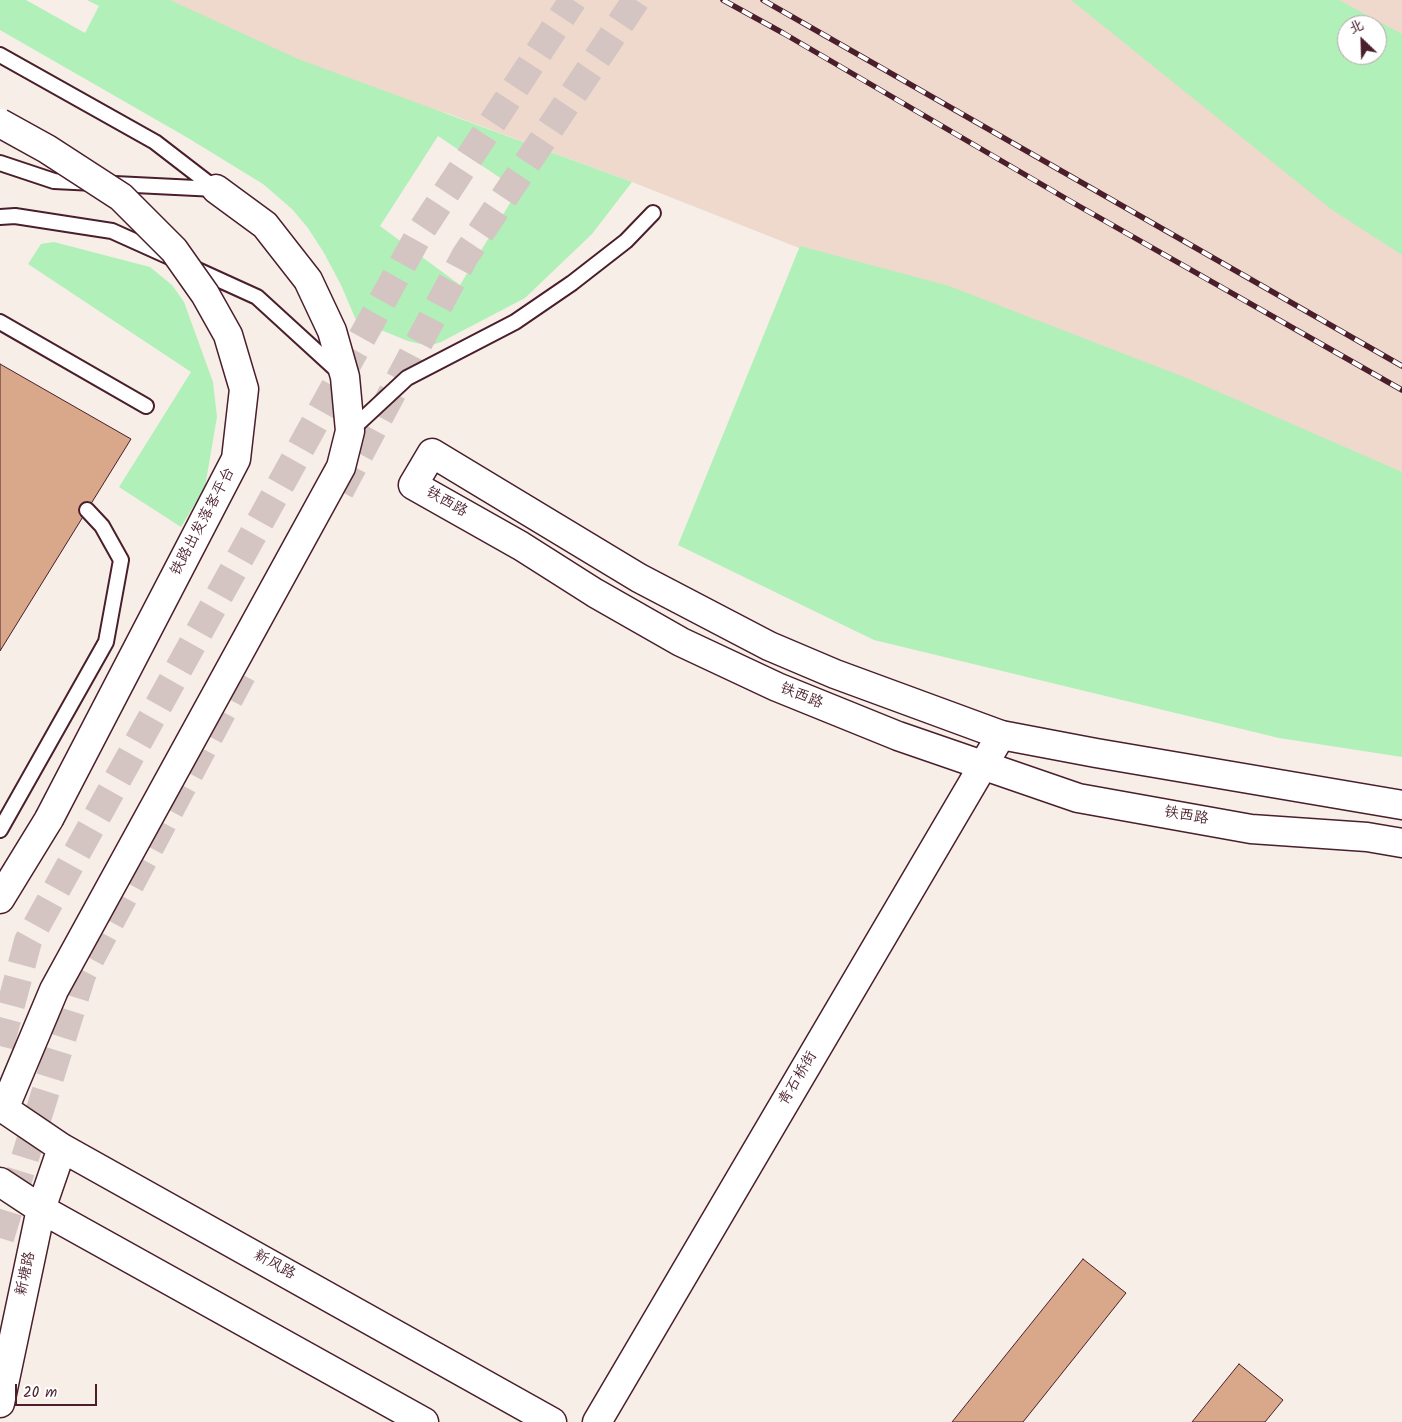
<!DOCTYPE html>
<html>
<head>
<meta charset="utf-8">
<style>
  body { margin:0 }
  #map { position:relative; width:1402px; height:1422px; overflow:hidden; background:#f7eee8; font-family:Kalam,"LXGW WenKai TC",sans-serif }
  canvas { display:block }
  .north { position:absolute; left:1337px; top:15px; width:50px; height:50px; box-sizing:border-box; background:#fff; border:1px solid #b7a5aa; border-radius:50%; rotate:336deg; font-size:14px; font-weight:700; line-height:20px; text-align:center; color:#4a1f2b }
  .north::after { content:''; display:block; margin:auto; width:18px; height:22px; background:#4a1f2b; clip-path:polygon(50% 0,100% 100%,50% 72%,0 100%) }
  .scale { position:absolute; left:15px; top:1384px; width:82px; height:22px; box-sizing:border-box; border:2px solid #4a1f2b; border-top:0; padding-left:6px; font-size:15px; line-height:18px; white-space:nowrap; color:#4a1f2b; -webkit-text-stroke:4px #fff; paint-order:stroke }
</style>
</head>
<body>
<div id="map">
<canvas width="1402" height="1422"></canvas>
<div class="north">北</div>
<div class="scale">20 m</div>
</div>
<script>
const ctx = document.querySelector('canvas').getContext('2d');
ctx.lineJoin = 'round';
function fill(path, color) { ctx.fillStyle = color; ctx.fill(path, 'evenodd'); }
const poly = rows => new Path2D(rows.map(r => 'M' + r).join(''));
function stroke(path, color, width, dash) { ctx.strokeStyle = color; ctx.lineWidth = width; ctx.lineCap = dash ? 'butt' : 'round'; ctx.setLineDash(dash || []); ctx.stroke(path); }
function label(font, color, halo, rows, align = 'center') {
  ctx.font = font + ' Kalam,"LXGW WenKai TC",sans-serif'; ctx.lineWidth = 4; ctx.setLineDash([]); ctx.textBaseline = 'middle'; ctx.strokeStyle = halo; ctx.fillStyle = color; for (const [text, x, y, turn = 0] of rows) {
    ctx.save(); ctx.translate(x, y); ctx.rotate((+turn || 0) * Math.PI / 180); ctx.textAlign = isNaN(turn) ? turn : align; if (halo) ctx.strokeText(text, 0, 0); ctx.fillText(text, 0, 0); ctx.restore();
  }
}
fill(poly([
  [87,0,1402,0,1402,489,1027,338,632,182,449,114],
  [1347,25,1377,25,1377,55,1347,55]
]), '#eed9cc');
fill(poly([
  [0,0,26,0,85,33,99,6,87,0,170,0,298,59,632,182,592,234,525,298,441,342,429,346,408,341,356,320,341,285,324,253,308,228,292,209,263,184,188,138,0,30],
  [438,136,518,190,460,285,380,226],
  [1071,0,1339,0,1402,34,1402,255,1331,209],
  [1347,25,1377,25,1377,55,1347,55],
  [54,242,150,267,172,285,184,302,213,382,217,417,205,487,181,527,119,487,191,372,28,264,41,244],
  [800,246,949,286,1189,379,1402,472,1402,757,1279,738,874,640,678,545]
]), '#b1f0b8');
const building = poly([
  [0,364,131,439,0,651,0,364],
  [1083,1259,1126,1293,1023,1422,952,1422,1083,1259],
  [1239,1364,1283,1400,1265,1422,1192,1422,1239,1364]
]);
fill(building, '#d9a88b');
stroke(building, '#4a1f2b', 1);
stroke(poly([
  [340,491,465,256,636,0],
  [0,1046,28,941,421,231,573,0],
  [0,1238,82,975,243,673]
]), '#d4c5c2', 28, [28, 14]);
const lane = poly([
  [0,55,155,142,216,189],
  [0,163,54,181,216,189],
  [0,217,15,216,112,231,172,258],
  [191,267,257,297,339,372],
  [0,322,146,406],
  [350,431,407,378,515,322,572,283,626,241,653,213],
  [0,830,106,642,121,560,102,526,87,510]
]);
const street = poly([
  [0,1109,4,1109,54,990,341,467,350,431,345,377,332,331,308,280,265,225,216,189],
  [597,1422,1001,735]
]);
const secondary = poly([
  [1402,805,1096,753,1001,735,835,674,769,646,639,578,432,453,413,485,521,546,595,593,681,642,777,687,898,736,1078,798,1251,829,1367,837,1402,843],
  [0,899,49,819],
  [0,1106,62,1148,552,1422],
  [0,1182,41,1209,424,1422],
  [0,1403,41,1209,62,1148]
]);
stroke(lane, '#4a1f2b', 18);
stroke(street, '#4a1f2b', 31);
stroke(secondary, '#4a1f2b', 31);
stroke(lane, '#fff', 14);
stroke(street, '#fff', 28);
stroke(secondary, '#fff', 28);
const rail = poly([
  [723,0,783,33,1070,201,1402,390],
  [763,0,1402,366]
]);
stroke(rail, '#4a1f2b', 5.5);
stroke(rail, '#fff', 4, [11]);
const secondaryBridge = poly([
  [0,123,47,149,121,197,174,250,205,294,228,335,244,389,236,459,49,819]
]);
stroke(secondaryBridge, '#4a1f2b', 31, []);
stroke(secondaryBridge, '#fff', 28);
label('15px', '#4a1f2b', '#fff', [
  ["铁西路",446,503,30],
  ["铁路出发落客平台",204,522,-62],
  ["铁西路",801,697,22],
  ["铁西路",1186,817,10],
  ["青石桥街",799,1079,-59],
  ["新风路",274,1266,29],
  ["新塘路",27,1274,-78]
]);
</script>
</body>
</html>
